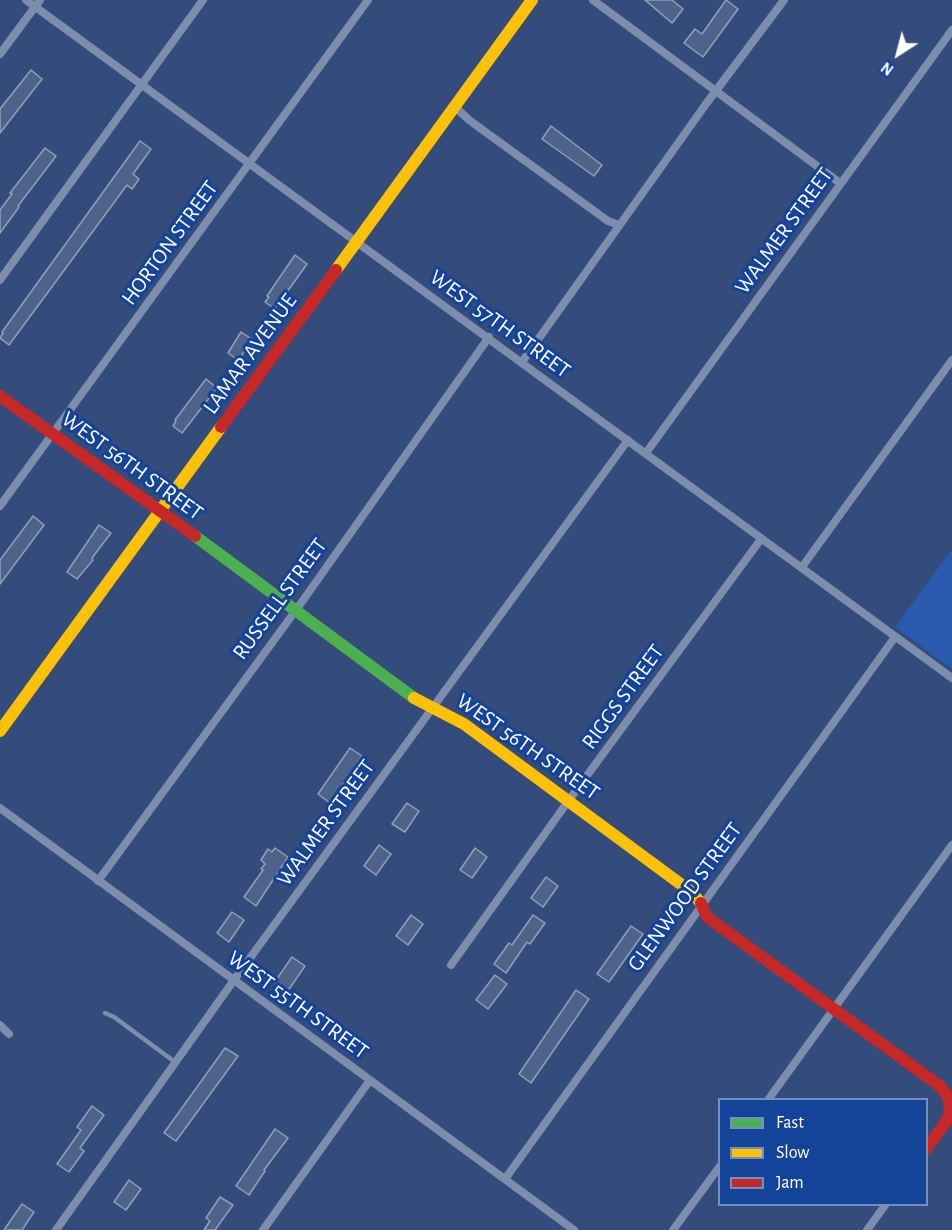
<!DOCTYPE html>
<html>
<head>
<meta charset="utf-8">
<style>
  body { margin:0 }
  #map { position:relative; width:952px; height:1230px; overflow:hidden; background:#334c7b; font-family:"Alegreya Sans",sans-serif }
  canvas { display:block }
  .legend { position:absolute; left:718px; top:1098px; width:210px; height:108px; box-sizing:border-box; background:#14449a; border:2px solid #728fc2; margin:0; padding:8px 10px; list-style:none; font-size:18px; color:#fff }
  .legend li { display:flex; align-items:center; gap:12px; height:30px }
  .legend b { width:30px; border:2px solid #728fc2 }
  .north { position:absolute; left:868px; top:24px; width:60px; height:60px; -webkit-text-stroke:4px #14449a; paint-order:stroke; rotate:216deg; font-size:16px; font-weight:700; line-height:24px; text-align:center; color:#fff }
  .north::after { content:''; display:block; margin:auto; width:21px; height:27px; background:#fff; clip-path:polygon(50% 0,100% 100%,50% 72%,0 100%) }
</style>
</head>
<body>
<div id="map">
<canvas width="952" height="1230"></canvas>
<ul class="legend">
<li><b style="height:8px;background:#4caf50"></b>Fast</li>
<li><b style="height:8px;background:#ffc107"></b>Slow</li>
<li><b style="height:8px;background:#c62828"></b>Jam</li>
</ul>
<div class="north">N</div>
</div>
<script>
const ctx = document.querySelector('canvas').getContext('2d');
ctx.lineJoin = 'round';
function fill(path, color) { ctx.fillStyle = color; ctx.fill(path, 'evenodd'); }
const poly = rows => new Path2D(rows.map(r => 'M' + r).join(''));
function stroke(path, color, width, dash) { ctx.strokeStyle = color; ctx.lineWidth = width; ctx.lineCap = dash ? 'butt' : 'round'; ctx.setLineDash(dash || []); ctx.stroke(path); }
function label(font, color, halo, rows, align = 'center') {
  ctx.font = font + ' "Alegreya Sans",sans-serif'; ctx.lineWidth = 6; ctx.setLineDash([]); ctx.textBaseline = 'middle'; ctx.strokeStyle = halo; ctx.fillStyle = color; for (const [text, x, y, turn = 0] of rows) {
    ctx.save(); ctx.translate(x, y); ctx.rotate((+turn || 0) * Math.PI / 180); ctx.textAlign = isNaN(turn) ? turn : align; if (halo) ctx.strokeText(text, 0, 0); ctx.fillText(text, 0, 0); ctx.restore();
  }
}
fill(poly([
  [952,549,952,669,895,627]
]), '#295ab0');
const building = poly([
  [645,0,672,0,683,9,672,23,645,0],
  [726,0,738,9,703,57,684,43,695,29,702,34,726,0],
  [31,70,42,79,0,133,0,109,31,70],
  [551,126,602,165,594,176,542,139,551,126],
  [140,141,151,149,133,174,139,179,132,189,127,185,9,345,0,338,3,333,2,332,140,141],
  [45,148,56,156,18,206,19,207,0,233,0,210,12,194,10,193,45,148],
  [295,255,307,264,275,309,265,302,269,297,267,296,295,255],
  [241,332,253,340,238,360,228,353,241,332],
  [206,379,217,388,182,433,173,426,176,421,175,420,206,379],
  [33,516,44,525,0,584,0,560,33,516],
  [99,525,111,533,92,558,93,560,77,579,67,572,99,525],
  [350,748,362,756,330,803,318,794,350,748],
  [407,803,419,811,405,832,392,824,407,803],
  [379,845,391,854,376,875,364,866,379,845],
  [275,848,288,857,256,906,244,897,263,870,261,869,265,864,261,860,268,849,272,852,275,848],
  [475,848,487,857,472,878,460,870,475,848],
  [546,877,558,886,543,907,531,898,546,877],
  [232,912,244,920,229,942,217,933,232,912],
  [411,915,423,924,408,945,396,936,411,915],
  [533,915,545,923,530,944,527,942,506,973,494,964,509,943,512,945,533,915],
  [631,926,643,934,609,982,597,974,631,926],
  [292,957,305,966,287,992,274,983,292,957],
  [495,975,507,984,488,1009,476,1000,495,975],
  [576,990,589,999,531,1083,519,1074,576,990],
  [225,1048,238,1056,176,1141,164,1133,225,1048],
  [92,1106,104,1115,80,1148,84,1151,69,1172,57,1164,81,1130,77,1127,92,1106],
  [275,1129,288,1138,264,1170,265,1171,249,1195,236,1186,275,1129],
  [129,1180,141,1189,126,1210,114,1202,129,1180],
  [220,1197,233,1205,215,1230,204,1230,210,1221,206,1218,220,1197],
  [22,1204,34,1212,22,1230,4,1230,22,1204]
]);
fill(building, '#4e6389');
stroke(building, '#92a0ba', 1.5);
stroke(poly([
  [105,1013,114,1017,175,1062]
]), '#7d8dad', 4.5);
stroke(poly([
  [26,0,952,678],
  [593,0,840,183],
  [0,54,40,0],
  [454,106,469,120,608,221,619,225],
  [0,280,203,0],
  [522,362,706,104,784,0],
  [646,453,952,30],
  [0,506,368,0],
  [802,567,952,360],
  [0,808,574,1230],
  [98,881,304,599,489,337],
  [451,965,569,800,761,539],
  [0,1025,9,1034],
  [768,1100,952,845],
  [505,1179,895,637],
  [56,1230,234,980,628,440],
  [263,1230,370,1080],
  [673,1230,720,1166],
  [867,1230,886,1204]
]), '#7d8dad', 8);
stroke(poly([
  [195,536,414,698]
]), '#4caf50', 12);
stroke(poly([
  [336,270,532,0],
  [414,698,464,724,690,891,701,903],
  [0,731,221,427]
]), '#ffc107', 12);
stroke(poly([
  [0,396,195,536],
  [221,427,336,270],
  [701,903,707,917,940,1086,948,1097,950,1112,947,1120,926,1149]
]), '#c62828', 12);
label('22px', '#fff', '#14449a', [
  ["WALMER STREET",784,231,-54],
  ["HORTON STREET",170,243,-54],
  ["WEST 57TH STREET",500,324,36],
  ["LAMAR AVENUE",250,354,-54],
  ["WEST 56TH STREET",132,466,36],
  ["RUSSELL STREET",280,599,-54],
  ["RIGGS STREET",623,697,-54],
  ["WEST 56TH STREET",528,747,35],
  ["WALMER STREET",326,823,-54],
  ["GLENWOOD STREET",685,897,-54],
  ["WEST 55TH STREET",298,1005,36]
]);
</script>
</body>
</html>
